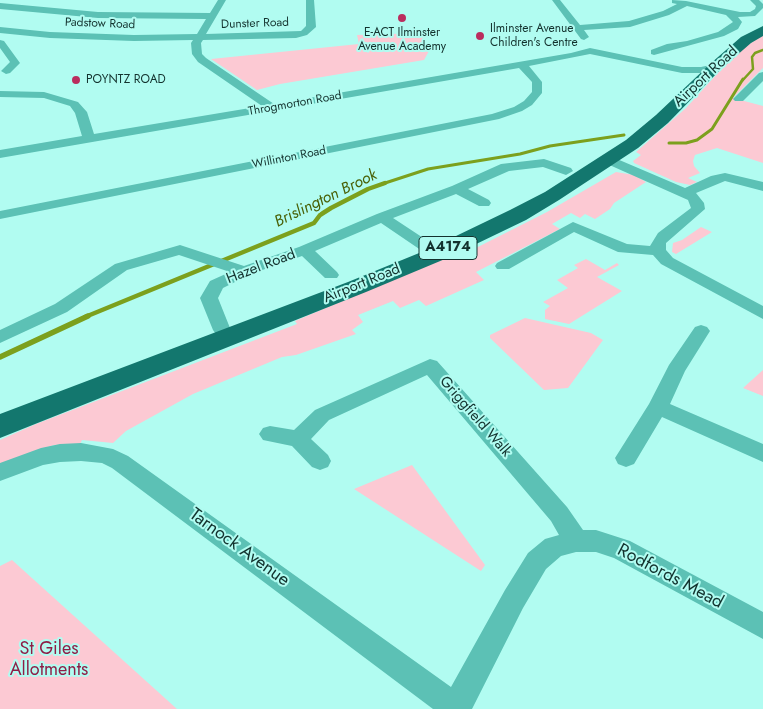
<!DOCTYPE html>
<html>
<head>
<meta charset="utf-8">
<style>
  body { margin:0 }
  canvas { display:block; background:#b1fcf1 }
</style>
</head>
<body>
<canvas width="763" height="709"></canvas>
<script>
const ctx = document.querySelector('canvas').getContext('2d');
ctx.lineJoin = 'round';
function fill(path, color) { ctx.fillStyle = color; ctx.fill(path, 'evenodd'); }
const poly = rows => new Path2D(rows.map(r => 'M' + r).join(''));
function stroke(path, color, width, dash) { ctx.strokeStyle = color; ctx.lineWidth = width; ctx.lineCap = dash ? 'butt' : 'round'; ctx.setLineDash(dash || []); ctx.stroke(path); }
function label(font, color, halo, rows, align = 'center') {
  ctx.font = font + ' Jost,sans-serif'; ctx.lineWidth = 4; ctx.setLineDash([]); ctx.textBaseline = 'middle'; ctx.strokeStyle = halo; ctx.fillStyle = color; for (const [text, x, y, turn = 0] of rows) {
    ctx.save(); ctx.translate(x, y); ctx.rotate((+turn || 0) * Math.PI / 180); ctx.textAlign = isNaN(turn) ? turn : align; if (halo) ctx.strokeText(text, 0, 0); ctx.fillText(text, 0, 0); ctx.restore();
  }
}
fill(poly([
  [423,33,429,51,424,60,280,84,257,90,211,59,359,44,357,35],
  [763,35,763,68,733,98,763,106,763,163,717,148,695,155,693,161,694,166,700,173,688,178,697,182,690,185,676,182,634,163,633,161,641,155,636,152,686,108,737,52],
  [616,172,634,175,646,182,614,203,610,209,595,219,585,214,580,218,571,213,552,224,560,229,476,272,484,280,426,306,419,300,400,308,393,301,358,315,363,322,352,330,356,334,296,355,282,357,193,394,126,431,113,443,82,440,80,444,54,445,0,464,0,440,36,424,297,324,295,321,451,255,464,254,547,212],
  [701,227,712,232,676,254,672,252,673,243,682,240],
  [586,259,605,270,617,263,619,265,597,277,622,291,569,324,545,319,545,310,550,306,543,302,568,288,557,280,578,268,574,265],
  [525,318,591,333,603,340,568,388,544,390,490,338,490,335],
  [763,370,763,396,743,388],
  [412,465,485,565,481,571,354,489],
  [12,560,177,709,0,709,0,566]
]), '#fcc9d3');
stroke(poly([
  [742,81,753,69,752,57,755,53,763,50]
]), '#7ca01d', 2.5);
stroke(poly([
  [669,143,686,143,697,140,712,129,743,79],
  [382,184,428,169,520,154,550,146,624,135]
]), '#7ca01d', 3);
stroke(poly([
  [85,317,314,223,320,215,331,208,368,189,385,183]
]), '#7ca01d', 4.5);
stroke(poly([
  [0,357,88,316]
]), '#7ca01d', 5.5);
fill(poly([
  [218,0,226,0,206,34,301,31,306,26,306,0,314,0,316,27,307,35,296,38,203,40,201,43,202,54,206,58,274,104,571,53,590,48,682,67,701,67,715,64,720,67,719,69,701,73,682,73,590,54,529,66,542,82,542,93,532,105,522,111,499,119,0,219,0,211,492,114,514,107,524,101,532,92,532,82,519,68,0,158,0,150,82,136,75,113,70,106,44,98,0,97,0,91,44,92,78,102,87,112,94,134,262,106,198,62,192,54,191,43,193,40,134,41,50,38,0,33,0,27,50,32,134,35,197,34,206,19,98,18,0,9,0,3,98,12,210,13,218,0],
  [552,0,560,0,580,25,629,21,663,11,677,4,672,3,672,0,686,1,740,12,750,12,755,9,756,6,750,0,759,0,763,4,763,8,755,16,738,17,742,22,738,29,724,36,654,55,651,54,651,50,667,44,687,41,718,32,733,22,726,15,687,6,669,15,630,27,584,30,589,37,584,40,581,39,552,0],
  [0,40,4,41,20,63,10,73,6,74,1,71,10,62,0,48,0,40],
  [763,72,763,81,743,101,735,101,733,99,759,73,763,72],
  [610,156,685,188,711,176,725,173,763,182,763,191,725,181,696,193,704,203,705,209,666,243,666,250,673,258,763,306,763,319,661,264,653,255,618,252,574,232,509,269,497,269,495,266,497,263,573,222,627,244,650,246,658,233,691,208,688,200,605,163,604,160,610,156],
  [544,159,571,168,573,171,566,175,543,167,509,171,468,189,489,200,491,203,489,206,479,206,456,194,393,218,443,251,445,254,443,257,431,257,381,223,315,251,337,272,339,275,337,278,325,278,302,256,251,274,223,288,218,298,230,328,237,338,234,342,228,344,222,342,213,330,200,298,210,281,230,272,179,255,127,270,67,312,0,343,0,330,55,304,115,264,180,245,244,266,299,247,377,214,452,186,501,164,544,159],
  [701,325,707,327,710,331,685,371,670,404,763,444,763,462,662,417,634,464,626,467,618,464,615,458,649,404,669,365,695,327,701,325],
  [430,359,437,361,567,507,583,530,596,530,630,541,763,612,763,639,614,558,596,552,576,552,561,556,546,569,523,608,472,709,433,709,112,468,102,463,81,461,60,462,43,465,0,481,0,463,41,448,60,444,81,443,113,449,128,456,451,687,505,590,528,553,545,539,559,535,551,521,427,375,329,420,311,439,328,455,331,461,328,467,320,470,312,467,292,446,263,440,259,434,263,428,270,426,294,430,315,410,430,359]
]), '#5cc1b5');
fill(poly([
  [763,26,763,36,751,43,720,70,668,123,638,148,559,200,526,220,445,259,366,292,0,438,0,414,348,282,429,249,510,210,545,192,626,140,656,115,710,64,741,37,763,26]
]), '#13776e');
for (const [x, y, r, color] of [
  [402,18,5,"#ba2d5e"],
  [480,36,5,"#ba2d5e"],
  [76,80,5,"#ba2d5e"]
]) { const dot = new Path2D(); dot.arc(x, y, r, 0, 2 * Math.PI); ctx.fillStyle = color; ctx.fill(dot); stroke(dot, '#b1fcf1', 2); }
label('12px', '#13322e', '#b1fcf1', [
  ["Padstow Road",100,24,2],
  ["Dunster Road",255,24,-2],
  ["Throgmorton Road",295,104,-10],
  ["Willinton Road",289,158,-11]
]);
label('12px', '#13322e', '#b1fcf1', [
  ["Ilminster Avenue",490,29],
  ["Children's Centre",490,43],
  ["E-ACT Ilminster",402,33,"center"],
  ["Avenue Academy",402,47,"center"],
  ["POYNTZ ROAD",86,80]
], 'left');
for (const [x, y, w] of [
  [448,248,58]
]) { const box = new Path2D(); box.roundRect(x - w / 2, y - 11.5, w, 23, 4); ctx.fillStyle = '#b1fcf1'; ctx.fill(box); stroke(box, '#13322e', 1); }
label('bold 14px', '#13322e', null, [
  ["A4174",448,248]
]);
label('15px', '#13322e', '#b1fcf1', [
  ["Airport Road",706,77,-43],
  ["Hazel Road",261,267,-21],
  ["Airport Road",362,284,-22],
  ["Griggfield Walk",475,417,49]
]);
label('italic 16px', '#496107', '#b1fcf1', [
  ["Brislington Brook",326,199,-26]
]);
label('18px', '#13322e', '#b1fcf1', [
  ["Tarnock Avenue",239,548,36],
  ["Rodfords Mead",670,577,28]
]);
label('18px', '#8e1e46', '#b1fcf1', [
  ["St Giles",49,650],
  ["Allotments",49,671]
]);
</script>
</body>
</html>
